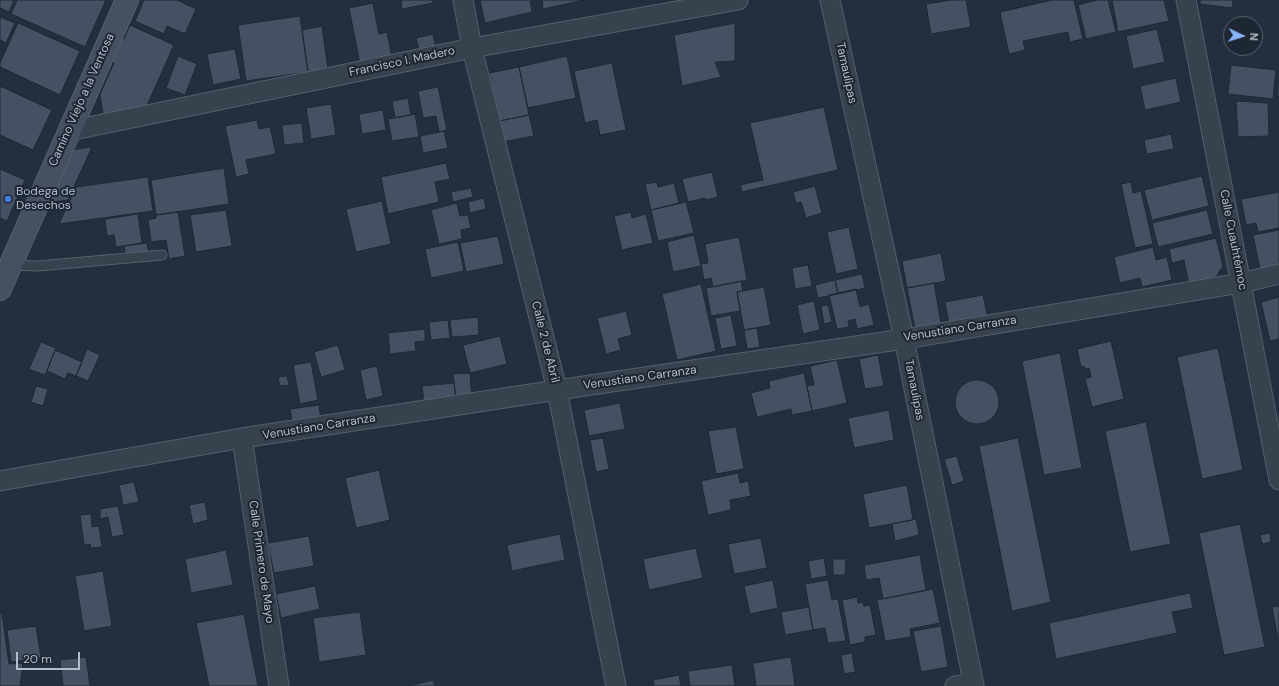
<!DOCTYPE html>
<html>
<head>
<meta charset="utf-8">
<style>
  body { margin:0 }
  #map { position:relative; width:1279px; height:686px; overflow:hidden; background:#242f3e; font-family:"DM Sans",sans-serif }
  canvas { display:block }
  .north { position:absolute; left:1223px; top:16px; width:40px; height:40px; box-sizing:border-box; background:#1d2633; border:1px solid #59626f; border-radius:50%; rotate:94deg; font-size:11px; font-weight:700; line-height:16px; text-align:center; color:#b4bcc9 }
  .north::after { content:''; display:block; margin:auto; width:14px; height:18px; background:#8ab4f8; clip-path:polygon(50% 0,100% 100%,50% 72%,0 100%) }
  .scale { position:absolute; left:16px; top:652px; width:64px; height:18px; box-sizing:border-box; border:2px solid #b4bcc9; border-top:0; padding-left:5px; font-size:12px; line-height:14px; white-space:nowrap; color:#b4bcc9; -webkit-text-stroke:3px #1d2633; paint-order:stroke }
</style>
</head>
<body>
<div id="map">
<canvas width="1279" height="686"></canvas>
<div class="north">N</div>
<div class="scale">20 m</div>
</div>
<script>
const ctx = document.querySelector('canvas').getContext('2d');
ctx.lineJoin = 'round';
function fill(path, color) { ctx.fillStyle = color; ctx.fill(path, 'evenodd'); }
const poly = rows => new Path2D(rows.map(r => 'M' + r).join(''));
function stroke(path, color, width, dash) { ctx.strokeStyle = color; ctx.lineWidth = width; ctx.lineCap = dash ? 'butt' : 'round'; ctx.setLineDash(dash || []); ctx.stroke(path); }
function label(font, color, halo, rows, align = 'center') {
  ctx.font = font + ' "DM Sans",sans-serif'; ctx.lineWidth = 4; ctx.setLineDash([]); ctx.textBaseline = 'middle'; ctx.strokeStyle = halo; ctx.fillStyle = color; for (const [text, x, y, turn = 0] of rows) {
    ctx.save(); ctx.translate(x, y); ctx.rotate((+turn || 0) * Math.PI / 180); ctx.textAlign = isNaN(turn) ? turn : align; if (halo) ctx.strokeText(text, 0, 0); ctx.fillText(text, 0, 0); ctx.restore();
  }
}
const building = poly([
  [0,0,14,0,9,12,0,8,0,0],
  [17,0,106,0,85,47,11,14,17,0],
  [144,0,177,0,196,9,185,34,167,26,164,34,135,21,144,0],
  [401,0,432,0,433,3,402,9,401,0],
  [480,0,530,0,532,12,485,23,480,0],
  [542,0,585,0,543,9,542,0],
  [952,0,966,0,971,27,931,34,926,4,952,0],
  [1052,0,1074,0,1083,39,1070,42,1068,32,1023,41,1025,50,1009,54,1000,12,1052,0],
  [1097,0,1108,0,1116,32,1086,39,1078,5,1097,0],
  [1112,0,1164,0,1169,21,1118,32,1112,0],
  [1200,0,1233,0,1232,8,1200,4,1200,0],
  [373,3,379,34,387,32,392,57,360,64,349,8,373,3],
  [300,16,308,72,246,81,238,25,300,16],
  [0,17,15,23,6,43,0,40,0,17],
  [18,23,80,51,60,95,0,67,0,63,18,23],
  [735,23,735,61,715,62,721,77,682,86,674,35,735,23],
  [130,25,174,45,145,110,103,115,100,94,114,63,111,62,121,38,124,39,130,25],
  [322,26,328,69,308,72,302,30,322,26],
  [1157,29,1165,62,1133,69,1126,36,1157,29],
  [433,34,436,48,419,51,416,38,433,34],
  [235,49,241,79,213,85,207,54,235,49],
  [178,56,197,64,185,95,166,88,178,56],
  [567,56,576,98,528,108,519,67,567,56],
  [612,63,626,130,600,135,597,120,585,123,574,71,612,63],
  [1231,65,1276,70,1273,99,1228,94,1231,65],
  [519,67,529,115,499,121,489,73,519,67],
  [1279,76,1279,96,1277,96,1279,76],
  [1176,78,1181,102,1145,110,1140,86,1176,78],
  [0,86,52,110,33,150,0,135,0,86],
  [438,87,447,130,439,132,436,116,423,118,418,91,438,87],
  [408,98,411,115,395,118,392,101,408,98],
  [1236,101,1268,103,1269,136,1238,137,1236,101],
  [331,104,336,135,311,139,306,108,331,104],
  [824,107,838,170,742,192,740,185,763,180,750,123,824,107],
  [383,110,386,130,362,134,359,114,383,110],
  [415,114,419,137,392,141,388,119,415,114],
  [529,115,534,136,503,142,499,121,529,115],
  [257,120,259,129,270,127,276,154,246,160,249,174,236,177,225,126,257,120],
  [302,123,304,143,284,145,282,125,302,123],
  [444,131,448,148,423,153,420,136,444,131],
  [1171,134,1174,149,1147,154,1144,140,1171,134],
  [92,147,68,200,46,203,70,150,92,147],
  [446,163,450,179,435,182,439,202,388,214,381,177,446,163],
  [224,168,229,204,156,215,151,180,224,168],
  [0,169,25,180,7,221,0,218,0,169],
  [712,172,718,197,706,200,705,198,688,202,682,179,712,172],
  [1202,176,1209,206,1152,220,1144,190,1202,176],
  [148,177,153,211,59,224,76,187,148,177],
  [657,182,658,187,674,183,679,203,651,210,645,184,657,182],
  [1131,182,1133,193,1141,191,1153,244,1135,248,1121,184,1131,182],
  [815,186,822,213,806,218,801,202,796,203,793,192,815,186],
  [471,188,473,197,453,202,451,192,471,188],
  [1279,192,1279,228,1258,232,1256,223,1246,225,1241,199,1279,192],
  [484,198,486,209,470,213,468,202,484,198],
  [382,201,391,244,356,252,346,209,382,201],
  [686,202,694,233,658,241,651,210,686,202],
  [457,203,460,216,468,215,471,228,461,230,462,239,439,244,431,210,457,203],
  [226,210,232,246,196,252,190,215,226,210],
  [1207,210,1213,234,1158,247,1152,223,1207,210],
  [178,212,185,256,169,259,166,240,151,242,148,220,156,218,156,215,178,212],
  [631,212,632,218,646,214,653,243,622,250,614,216,631,212],
  [138,214,142,243,116,247,114,235,107,236,105,219,138,214],
  [849,227,858,269,836,274,827,232,849,227],
  [1279,230,1279,265,1260,269,1253,235,1279,230],
  [694,235,701,266,673,272,667,242,694,235],
  [498,236,504,264,466,272,460,243,498,236],
  [739,237,747,280,713,287,711,278,704,280,701,264,708,263,705,244,739,237],
  [1216,238,1223,266,1216,277,1189,284,1184,260,1172,263,1169,249,1216,238],
  [458,242,464,271,431,278,425,249,458,242],
  [147,243,149,254,126,258,124,246,147,243],
  [1153,247,1156,260,1167,257,1172,280,1142,287,1140,278,1120,283,1114,257,1153,247],
  [941,253,946,281,907,288,902,261,941,253],
  [808,265,812,286,795,289,792,268,808,265],
  [862,274,865,288,838,294,835,280,862,274],
  [835,280,838,294,818,298,815,285,835,280],
  [741,281,743,291,737,292,740,311,711,316,706,288,741,281],
  [934,283,942,329,916,334,907,288,934,283],
  [701,284,716,351,677,360,662,294,701,284],
  [764,287,771,325,744,330,737,292,764,287],
  [856,289,860,307,869,304,874,325,857,329,855,319,848,321,849,327,837,329,829,295,856,289],
  [983,295,988,318,949,325,945,302,983,295],
  [1279,297,1279,339,1270,341,1261,302,1279,297],
  [814,301,820,330,803,334,797,305,814,301],
  [828,305,832,322,824,324,821,306,828,305],
  [626,311,632,335,618,339,621,350,606,354,597,318,626,311],
  [731,315,737,346,721,349,715,318,731,315],
  [478,317,479,335,452,337,450,320,478,317],
  [448,320,450,338,431,340,429,322,448,320],
  [757,328,760,347,747,349,744,330,757,328],
  [425,329,425,341,415,342,416,351,390,354,388,333,425,329],
  [500,336,507,364,470,373,463,345,500,336],
  [1111,341,1124,399,1092,407,1085,379,1091,377,1089,368,1085,369,1084,366,1081,367,1077,349,1111,341],
  [41,342,56,348,45,375,29,369,41,342],
  [338,345,345,370,321,377,314,352,338,345],
  [1218,348,1243,470,1202,479,1177,357,1218,348],
  [87,349,100,355,88,381,76,376,87,349],
  [55,350,82,362,76,376,68,373,65,379,47,371,55,350],
  [1060,353,1082,468,1044,475,1022,361,1060,353],
  [878,355,884,386,865,389,859,359,878,355],
  [837,360,847,403,812,411,807,386,814,385,810,366,837,360],
  [311,362,318,400,300,404,293,365,311,362],
  [377,366,383,396,366,400,360,370,377,366],
  [470,373,472,398,456,400,453,374,470,373],
  [804,373,812,411,792,415,791,409,757,417,751,393,770,388,769,381,804,373],
  [287,376,289,385,280,386,278,377,287,376],
  '955 402a22 22 0 1 1 44 0a22 22 0 1 1-44 0Z',
  [454,383,456,400,424,403,422,386,454,383],
  [36,386,48,389,43,406,31,402,36,386],
  [620,403,625,429,589,436,584,410,620,403],
  [319,405,321,420,293,425,290,409,319,405],
  [889,410,894,440,854,448,848,418,889,410],
  [1146,422,1171,544,1130,552,1105,431,1146,422],
  [736,427,744,469,716,474,708,431,736,427],
  [603,438,609,469,596,472,590,440,603,438],
  [1018,438,1051,602,1012,611,979,446,1018,438],
  [957,456,964,481,952,485,944,459,957,456],
  [379,470,390,520,356,528,345,478,379,470],
  [738,473,740,483,748,481,751,496,730,500,731,510,708,515,701,481,738,473],
  [134,482,139,502,123,505,119,485,134,482],
  [907,485,913,520,869,528,863,494,907,485],
  [205,502,208,520,193,524,189,505,205,502],
  [118,506,124,535,112,537,108,517,100,519,100,509,118,506],
  [91,514,92,527,99,526,102,547,91,548,90,544,84,545,80,515,91,514],
  [916,519,919,535,895,541,892,524,916,519],
  [1240,524,1265,647,1224,655,1199,533,1240,524],
  [1270,533,1271,542,1262,544,1260,535,1270,533],
  [560,534,565,560,512,571,507,545,560,534],
  [309,536,314,566,274,573,268,543,309,536],
  [761,538,767,568,734,574,728,544,761,538],
  [696,548,703,578,649,590,643,559,696,548],
  [226,550,233,585,191,593,185,559,226,550],
  [920,555,926,590,883,599,879,578,866,580,864,565,920,555],
  [824,558,827,576,811,579,808,561,824,558],
  [833,559,846,559,845,575,833,575,833,559],
  [103,571,112,626,84,631,75,576,103,571],
  [773,580,778,608,750,614,744,586,773,580],
  [828,580,832,600,838,599,846,641,828,643,825,628,813,630,805,584,828,580],
  [315,586,320,609,281,618,276,594,315,586],
  [933,589,940,623,910,629,911,637,885,641,877,600,933,589],
  [1190,593,1193,608,1172,612,1177,633,1056,659,1049,623,1190,593],
  [857,597,858,603,863,602,864,606,870,605,876,635,865,637,865,642,850,645,842,600,857,597],
  [1279,606,1279,639,1278,640,1272,607,1279,606],
  [809,607,813,630,785,635,781,612,809,607],
  [360,612,366,655,319,662,313,618,360,612],
  [0,613,2,613,9,664,23,663,20,686,0,686,0,613],
  [244,614,258,686,209,686,196,623,244,614],
  [36,626,41,658,11,662,7,630,36,626],
  [941,626,948,667,921,672,913,631,941,626],
  [852,653,855,672,844,674,841,655,852,653],
  [86,657,90,686,63,686,60,660,86,657],
  [791,657,795,686,756,686,753,663,791,657],
  [732,665,735,686,690,686,688,671,732,665],
  [679,675,681,686,654,686,653,680,679,675],
  [433,680,435,686,408,686,433,680]
]);
fill(building, '#455162');
stroke(building, '#1f2835', 1);
const lane = poly([
  [12,265,38,266,162,255]
]);
const street = poly([
  [463,0,472,48,557,390,616,686],
  [830,0,904,339,974,686],
  [1186,0,1279,480],
  [69,131,472,48,738,0],
  [242,438,279,686],
  [0,481,242,438,557,390,904,339,1241,283,1279,274],
  [955,686,974,684]
]);
const secondary = poly([
  [0,289,127,0]
]);
stroke(lane, '#565f6c', 11);
stroke(street, '#565f6c', 21);
stroke(secondary, '#565f6c', 24);
stroke(lane, '#38414e', 9);
stroke(street, '#38414e', 19);
stroke(secondary, '#465061', 22);
for (const [x, y, r, color] of [
  [8,199,4,"#3f7fe0"]
]) { const dot = new Path2D(); dot.arc(x, y, r, 0, 2 * Math.PI); ctx.fillStyle = color; ctx.fill(dot); stroke(dot, '#1d2633', 1.5); }
label('12px', '#b4bcc9', '#1d2633', [
  ["Francisco I. Madero",402,62,-12],
  ["Tamaulipas",846,73,78],
  ["Camino Viejo a la Ventosa",82,100,-66],
  ["Calle Cuauhtémoc",1233,240,79],
  ["Venustiano Carranza",960,329,-9],
  ["Calle 2 de Abril",545,342,76],
  ["Venustiano Carranza",640,378,-8],
  ["Tamaulipas",914,390,79],
  ["Venustiano Carranza",319,427,-9],
  ["Calle Primero de Mayo",261,562,82]
]);
label('12px', '#b4bcc9', '#1d2633', [
  ["Bodega de",16,192],
  ["Desechos",16,206]
], 'left');
</script>
</body>
</html>
